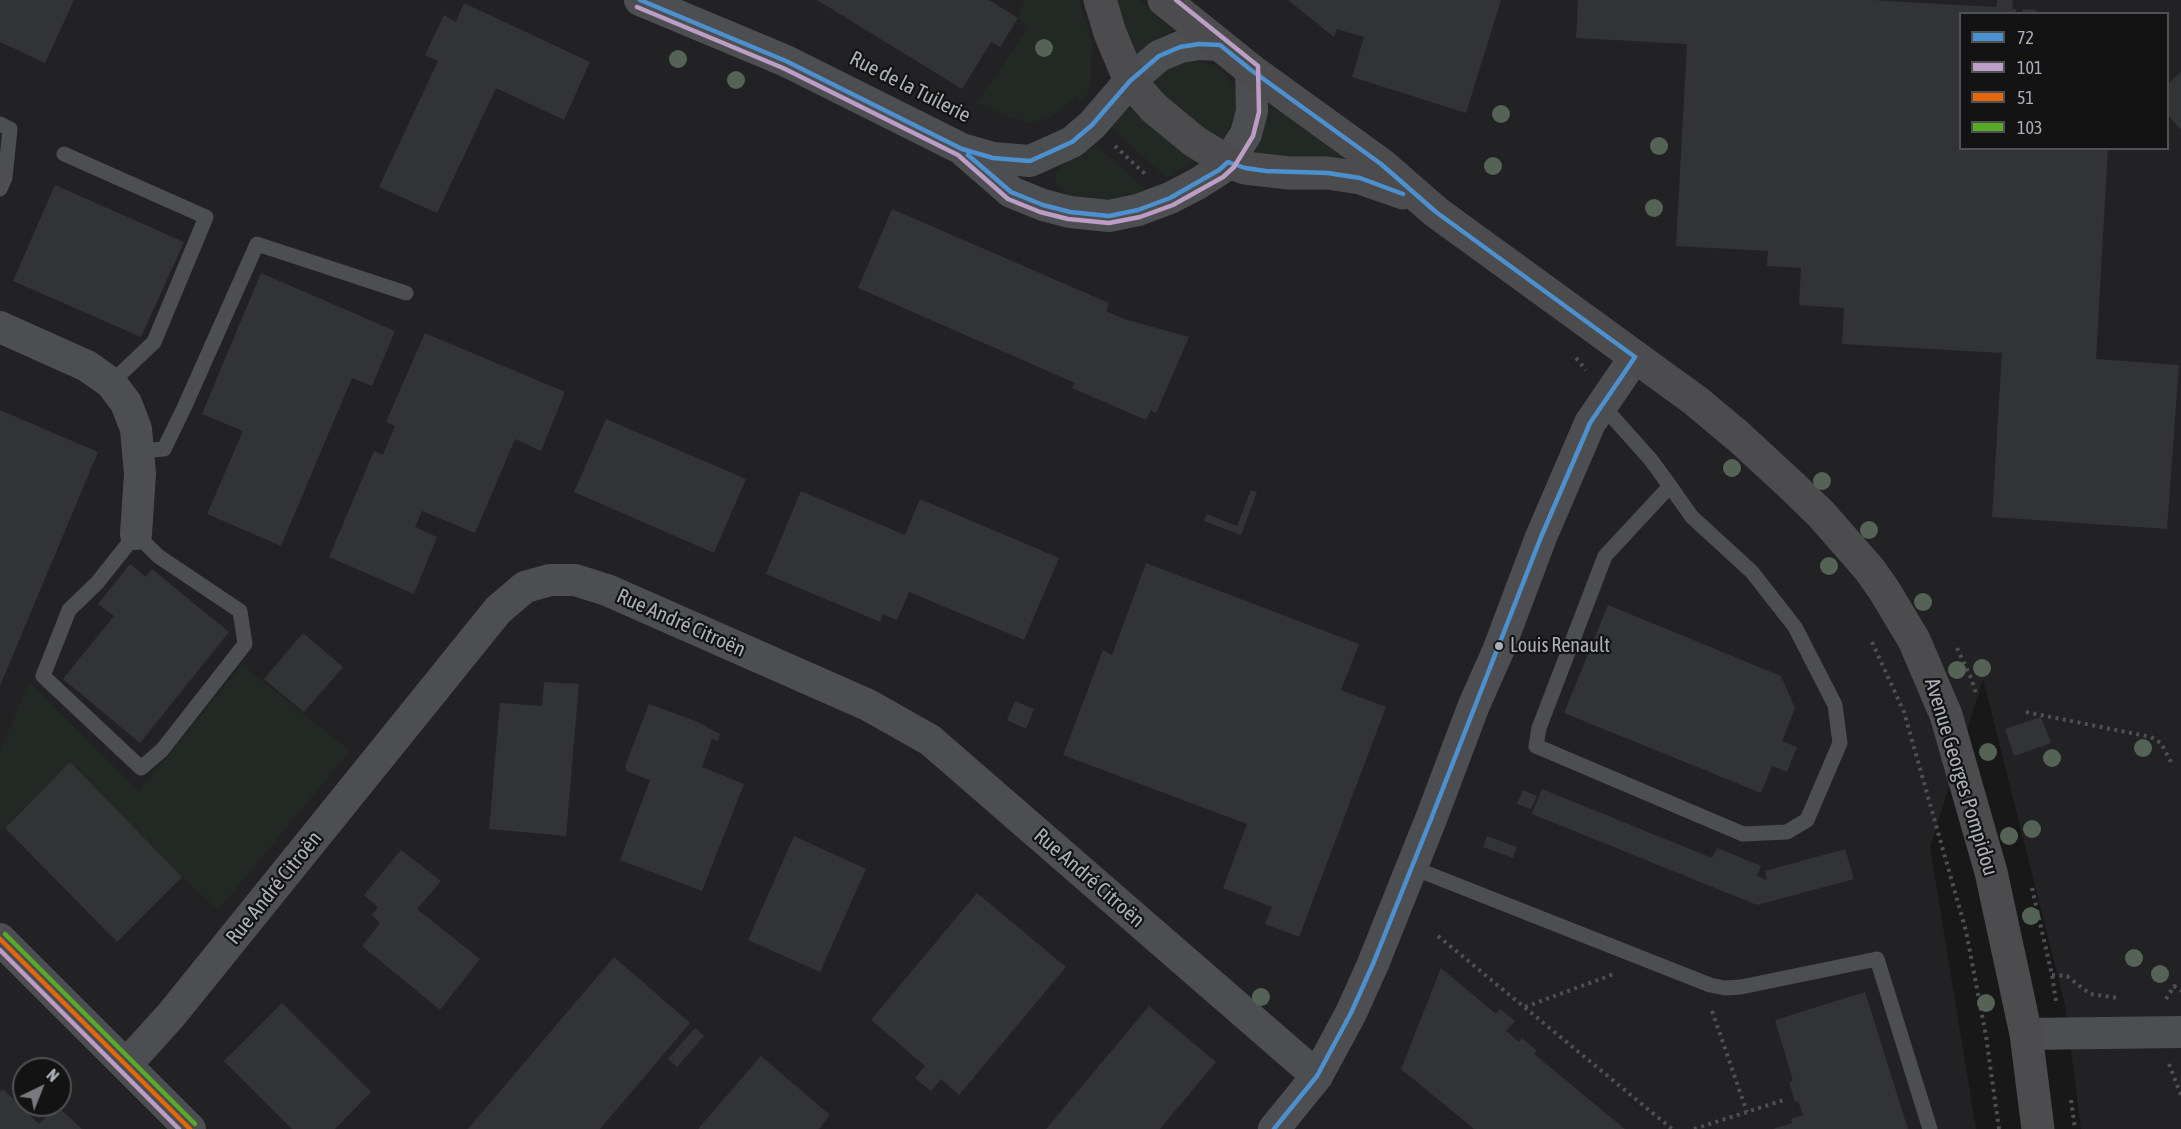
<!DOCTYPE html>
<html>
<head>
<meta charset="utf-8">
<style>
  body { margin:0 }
  #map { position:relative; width:2181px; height:1129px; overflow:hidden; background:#181819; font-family:"Asap Condensed",sans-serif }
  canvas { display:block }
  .legend { position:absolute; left:1959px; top:12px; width:210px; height:138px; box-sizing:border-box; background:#131314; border:2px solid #505155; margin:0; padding:8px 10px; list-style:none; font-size:18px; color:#abafb7 }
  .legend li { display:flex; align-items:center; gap:12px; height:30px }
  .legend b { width:30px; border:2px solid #505155 }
  .north { position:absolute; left:12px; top:1057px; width:60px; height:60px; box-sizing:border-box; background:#131314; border:2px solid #505155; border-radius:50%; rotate:43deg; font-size:16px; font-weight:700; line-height:24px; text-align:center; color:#abafb7 }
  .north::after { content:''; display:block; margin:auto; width:21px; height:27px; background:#787a80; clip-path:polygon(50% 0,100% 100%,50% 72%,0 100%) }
</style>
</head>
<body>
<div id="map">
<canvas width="2181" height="1129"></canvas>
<ul class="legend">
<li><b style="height:8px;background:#4d90cf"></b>72</li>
<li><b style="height:8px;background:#bb9dc6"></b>101</li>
<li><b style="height:8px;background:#e46809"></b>51</li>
<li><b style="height:8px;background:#58ac25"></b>103</li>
</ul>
<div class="north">N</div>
</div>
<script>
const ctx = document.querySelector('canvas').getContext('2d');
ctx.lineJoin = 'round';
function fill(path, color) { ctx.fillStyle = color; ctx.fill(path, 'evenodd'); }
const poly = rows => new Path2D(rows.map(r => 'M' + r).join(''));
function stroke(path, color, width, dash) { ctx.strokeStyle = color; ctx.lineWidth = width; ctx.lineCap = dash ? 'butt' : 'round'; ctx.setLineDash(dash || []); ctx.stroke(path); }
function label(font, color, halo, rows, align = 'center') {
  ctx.font = font + ' "Asap Condensed",sans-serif'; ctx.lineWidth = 4.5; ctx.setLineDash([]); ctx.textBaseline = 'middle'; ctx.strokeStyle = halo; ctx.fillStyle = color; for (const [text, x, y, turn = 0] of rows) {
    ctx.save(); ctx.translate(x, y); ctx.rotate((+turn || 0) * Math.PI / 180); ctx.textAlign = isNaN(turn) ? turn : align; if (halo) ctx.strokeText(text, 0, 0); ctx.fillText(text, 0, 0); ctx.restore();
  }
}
fill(poly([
  [0,0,2181,0,2181,1129,2081,1129,2065,1005,1983,679,1930,847,1976,1129,0,1129],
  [1960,14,2168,14,2168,148,1960,148],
  [24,1069,60,1069,60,1105,24,1105]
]), '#222224');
fill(poly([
  [1024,0,1079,0,1092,43,1091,86,1082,102,1076,98,1050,117,1032,123,1004,115,977,103,1029,26,1018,18],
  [1111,0,1138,0,1173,31,1156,38,1133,58],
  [1198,60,1215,66,1227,76,1235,88,1239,101,1238,115,1228,135,1221,142,1153,88,1154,79,1168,68,1182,61],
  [1130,106,1198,159,1172,176,1166,177,1112,128,1112,125],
  [1269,108,1276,109,1368,162,1255,155,1252,151,1265,109],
  [1096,145,1145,189,1144,193,1104,202,1069,197,1056,184,1055,175,1062,164],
  [242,665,350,751,218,910,182,877,70,763,0,831,0,751,29,682,139,791]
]), '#222823');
fill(poly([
  [0,0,74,0,45,63,0,42],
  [817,0,989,0,1018,18,1000,47,991,42,962,89],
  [1288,0,1501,0,1466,113,1352,77,1364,37,1337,29,1334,37],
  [1578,0,1871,0,1996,7,1997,0,2013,0,2012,9,2016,9,2016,14,1960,14,1960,148,2108,148,2096,359,2179,365,2167,529,1992,517,2002,353,1842,344,1844,308,1799,305,1801,268,1767,266,1768,251,1676,246,1687,44,1576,38],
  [464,3,590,62,564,120,496,88,437,213,379,187,438,61,425,55,444,15,456,22],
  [2023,9,2037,10,2037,14,2022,14],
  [2181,72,2181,130,2168,115,2168,84],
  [55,185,184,242,141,337,13,281],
  [892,209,1109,303,1106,311,1124,319,1189,337,1156,413,1151,410,1146,420,1072,388,1075,383,858,288],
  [261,273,395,331,372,386,352,378,281,546,207,514,243,431,202,414],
  [425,333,565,392,541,451,515,439,475,533,422,511,415,527,437,537,414,594,329,557,374,451,383,455,395,426,386,422],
  [0,410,98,452,0,686],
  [606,419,746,479,714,553,574,492],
  [1251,490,1257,492,1241,535,1204,521,1207,514,1237,526],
  [801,491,905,535,920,499,1059,558,1024,640,909,592,897,620,883,614,880,622,766,574],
  [1146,563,1359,644,1341,690,1386,707,1299,937,1265,924,1272,907,1223,888,1247,824,1063,755,1103,650,1112,655],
  [130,564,146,577,152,569,229,632,140,743,63,679,114,616,98,604],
  [1608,605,1781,676,1795,708,1782,741,1797,747,1787,772,1772,766,1761,793,1564,713],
  [303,633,343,667,304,712,264,679],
  [544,682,579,684,566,836,489,829,500,703,542,706],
  [1015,701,1034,709,1026,729,1007,720],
  [649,704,698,722,720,734,718,741,712,739,702,767,744,784,702,891,620,860,650,780,626,771,626,764],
  [2041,717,2051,743,2014,756,2005,729],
  [70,762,182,877,117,942,5,828],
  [1542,789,1712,858,1717,848,1761,866,1757,876,1767,880,1765,871,1845,849,1854,879,1757,905,1532,814],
  [1523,790,1537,796,1531,809,1517,804],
  [794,836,866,869,820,972,748,940],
  [1487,836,1517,847,1513,858,1483,847],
  [401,850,441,881,417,909,480,959,440,1010,362,946,380,923,372,915,378,907,364,895],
  [977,893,1066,967,959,1095,941,1079,931,1091,915,1078,925,1066,871,1020],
  [614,957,690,1023,600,1129,468,1129],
  [1441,968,1496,1014,1500,1009,1515,1021,1506,1031,1519,1042,1522,1038,1537,1051,1534,1054,1625,1129,1474,1129,1401,1069],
  [1865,992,1908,1129,1773,1129,1792,1123,1791,1119,1803,1115,1798,1101,1795,1102,1789,1082,1793,1081,1775,1020],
  [282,1003,371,1092,335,1129,292,1129,224,1061],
  [1149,1006,1216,1062,1160,1129,1046,1129],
  [695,1028,704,1036,677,1067,668,1059],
  [761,1056,830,1115,819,1129,698,1129],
  [3,1089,39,1124,57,1106,82,1129,0,1129,0,1092]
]), '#323334');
stroke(poly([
  [1115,146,1145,174],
  [1576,358,1586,370],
  [1872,642,1904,712,1966,931,1986,1036,1999,1129],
  [1957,648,1971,678,1977,696],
  [2026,712,2151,737,2161,743,2171,762],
  [2032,888,2052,975,2056,1001],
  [1438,936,1672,1129],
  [2052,975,2067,976,2090,994,2119,998],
  [2166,999,2174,986,2181,991],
  [1525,1007,1614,974],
  [1712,1011,1747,1112],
  [2169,1064,2181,1095],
  [2071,1100,2075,1129],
  [1694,1129,1784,1100]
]), '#4e5052', 4, [3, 4.5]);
stroke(poly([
  [0,124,10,129,5,178,0,189],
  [64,154,206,217,154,342,111,383],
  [1602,405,1651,460,1670,486],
  [138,451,164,449,184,408,257,244,406,293],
  [1670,486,1692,517,1752,572,1795,627,1835,705,1840,743,1807,820,1787,832,1743,834,1536,746,1539,728,1605,556,1670,486],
  [136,534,158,556,240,611,245,644,162,750,141,768,43,676,69,610,97,583,136,534],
  [1411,867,1710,985,1725,988,1741,987,1877,959,1930,1129]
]), '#4d4e51', 15);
stroke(poly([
  [640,0,786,61,962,149,993,158,1030,161,1072,142,1092,125,1130,81,1159,56,1180,47,1199,44,1220,45],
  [965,152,1011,192,1043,205,1070,212,1109,216,1138,210,1170,198,1197,184,1219,170,1228,162,1246,134,1252,111,1251,70],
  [0,327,87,366,111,383,126,403,136,429,140,474,136,534],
  [0,939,190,1129],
  [2026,1034,2181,1032],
  [126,1065,172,1014,498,610,525,587,550,580,575,580,607,590,868,705,930,740,1317,1076],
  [1274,1129,1317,1076,1351,1013,1373,964,1431,819,1474,705,1498,651,1541,537,1590,423,1635,357]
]), '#4d4e51', 32);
stroke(poly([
  [1100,0,1110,33,1130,81,1154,108,1194,141,1228,162,1245,168,1289,173,1328,173,1360,178,1403,193],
  [1164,0,1251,70,1381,164,1436,212,1696,401,1739,437,1791,485,1821,514,1870,570,1884,590,1914,640,1946,715,1991,872,2026,1034,2038,1129]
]), '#4c4c4e', 33);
stroke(poly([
  [640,0,786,61,962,149,993,158,1030,161,1072,142,1092,125,1130,81,1159,56,1180,47,1199,44,1220,45,1251,70,1381,164,1436,212,1635,357],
  [968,155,1011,192,1043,205,1070,212,1109,216,1138,210,1170,198,1219,170,1228,162,1245,168,1266,171,1328,173,1360,178,1403,194],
  [1274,1129,1317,1076,1351,1013,1373,964,1431,819,1541,537,1590,423,1635,357]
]), '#4d90cf', 4.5);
stroke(poly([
  [637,7,783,68,958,155,1008,199,1040,212,1068,219,1109,223,1140,217,1173,205,1223,177,1234,167,1253,136,1259,112,1258,66,1176,0],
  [0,950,179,1129]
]), '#bb9dc6', 4.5);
stroke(poly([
  [0,939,190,1129]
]), '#e46809', 4.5);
stroke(poly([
  [5,934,195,1124]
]), '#58ac25', 4.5);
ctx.fillStyle = '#546356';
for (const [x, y] of [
  [1044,48],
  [678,59],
  [736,80],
  [1501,114],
  [1659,146],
  [1493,166],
  [1654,208],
  [1732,468],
  [1822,481],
  [1869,530],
  [1829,566],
  [1923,602],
  [1982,668],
  [1957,670],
  [2143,748],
  [1988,752],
  [2052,758],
  [2032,829],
  [2009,836],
  [2031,916],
  [2134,958],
  [2160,974],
  [1261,997],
  [1986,1003]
]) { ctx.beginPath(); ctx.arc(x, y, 9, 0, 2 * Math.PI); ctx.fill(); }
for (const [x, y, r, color] of [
  [1499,646,5,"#abafb7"]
]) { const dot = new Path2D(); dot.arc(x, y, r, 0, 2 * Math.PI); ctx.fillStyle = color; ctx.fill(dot); stroke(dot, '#131314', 2); }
label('20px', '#abafb7', '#131314', [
  ["Louis Renault",1510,646]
], 'left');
label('21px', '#abafb7', '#131314', [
  ["Rue de la Tuilerie",910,87,27],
  ["Rue André Citroën",681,623,24],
  ["Avenue Georges Pompidou",1961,777,73],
  ["Rue André Citroën",1089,878,41],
  ["Rue André Citroën",274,888,-51]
]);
</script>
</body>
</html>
